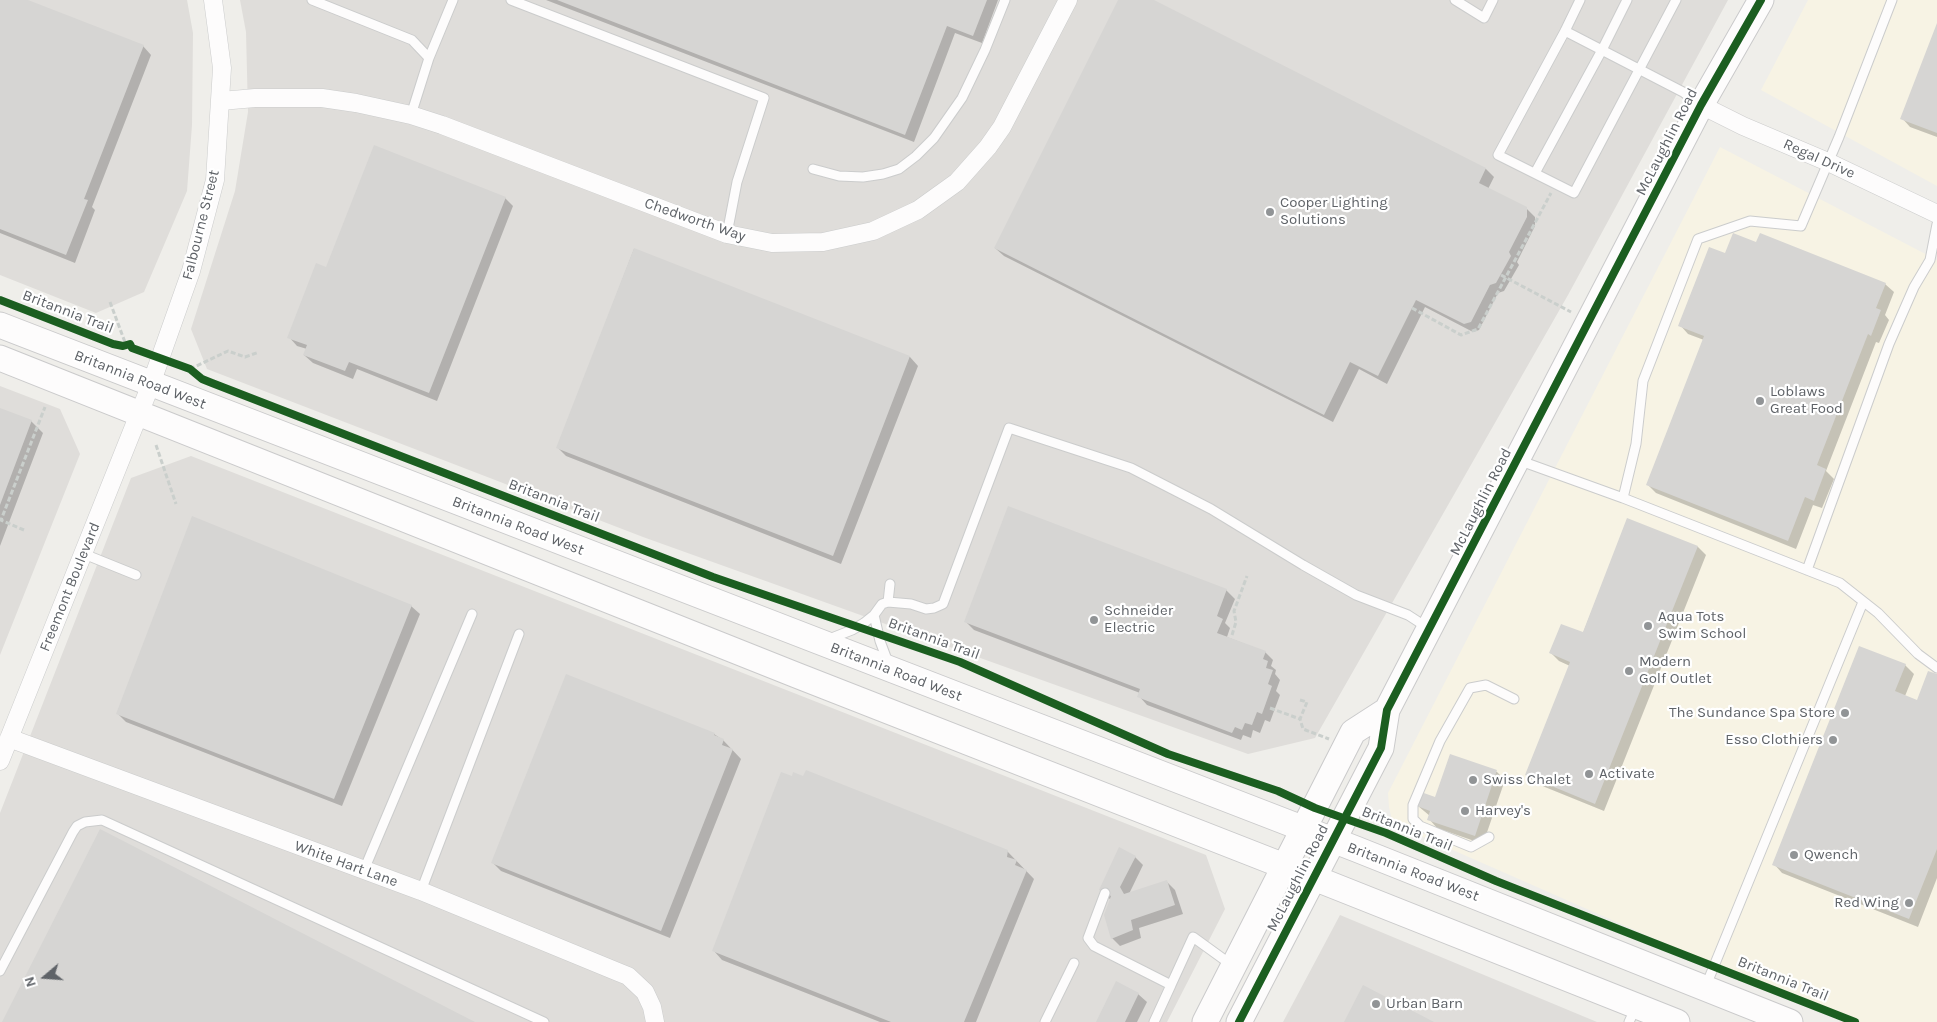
<!DOCTYPE html>
<html>
<head>
<meta charset="utf-8">
<style>
  body { margin:0 }
  #map { position:relative; width:1937px; height:1022px; overflow:hidden; background:#efeeea; font-family:Karla,sans-serif }
  canvas { display:block }
  .north { position:absolute; left:20px; top:952px; width:50px; height:50px; -webkit-text-stroke:4px #fff; paint-order:stroke; rotate:252deg; font-size:14px; font-weight:700; line-height:20px; text-align:center; color:#5f6368 }
  .north::after { content:''; display:block; margin:auto; width:18px; height:22px; background:#5f6368; clip-path:polygon(50% 0,100% 100%,50% 72%,0 100%) }
</style>
</head>
<body>
<div id="map">
<canvas width="1937" height="1022"></canvas>
<div class="north">N</div>
</div>
<script>
const ctx = document.querySelector('canvas').getContext('2d');
ctx.lineJoin = 'round';
function fill(path, color) { ctx.fillStyle = color; ctx.fill(path, 'evenodd'); }
const poly = rows => new Path2D(rows.map(r => 'M' + r).join(''));
function stroke(path, color, width, dash) { ctx.strokeStyle = color; ctx.lineWidth = width; ctx.lineCap = dash ? 'butt' : 'round'; ctx.setLineDash(dash || []); ctx.stroke(path); }
function label(font, color, halo, rows, align = 'center') {
  ctx.font = font + ' Karla,sans-serif'; ctx.lineWidth = 4.5; ctx.setLineDash([]); ctx.textBaseline = 'middle'; ctx.strokeStyle = halo; ctx.fillStyle = color; for (const [text, x, y, turn = 0] of rows) {
    ctx.save(); ctx.translate(x, y); ctx.rotate((+turn || 0) * Math.PI / 180); ctx.textAlign = isNaN(turn) ? turn : align; if (halo) ctx.strokeText(text, 0, 0); ctx.fillText(text, 0, 0); ctx.restore();
  }
}
fill(poly([
  [1808,0,1937,0,1937,186,1761,90],
  [1720,147,1937,260,1937,1022,1844,1022,1405,829,1392,820,1389,807,1388,793]
]), '#f7f3e4');
fill(poly([
  [0,0,187,0,193,33,192,125,187,191,144,292,96,313,0,275],
  [240,0,1728,0,1568,295,1315,738,1248,754,643,537,207,369,191,329,235,191,248,112,246,32],
  [0,386,60,409,80,454,0,655],
  [191,456,1206,855,1225,909,1167,1022,0,1022,0,813,131,478],
  [1340,915,1597,1022,1283,1022]
]), '#dfddda');
fill(poly([
  [0,0,25,0,143,46,151,55,92,207,95,210,75,263,0,233],
  [546,0,998,0,982,43,955,33,914,142],
  [1119,0,1151,0,1486,169,1494,177,1488,189,1526,208,1535,217,1535,226,1517,262,1519,265,1504,291,1498,293,1479,330,1473,332,1425,307,1387,384,1359,369,1333,422,1004,256,995,248],
  [1937,26,1937,137,1910,127,1902,118],
  [505,198,513,206,437,401,357,369,353,379,313,363,304,355,307,349,297,346,289,337,327,268],
  [634,249,910,357,918,366,841,564,566,456,558,448],
  [1726,255,1885,284,1894,292,1885,315,1889,320,1879,343,1876,342,1826,471,1834,479,1822,508,1813,505,1796,549,1656,493,1648,485,1704,340,1688,334,1680,325],
  [0,409,31,421,43,433,0,546],
  [1628,520,1698,547,1706,555,1604,811,1535,783,1527,774,1570,666,1559,661,1551,653,1583,633],
  [1226,590,1235,599,1225,623,1230,628,1227,637,1265,652,1273,660,1271,666,1276,670,1275,674,1280,680,1276,691,1280,695,1270,722,1265,720,1260,733,1253,730,1251,738,1243,735,1241,740,1147,705,1139,696,1140,693,974,630,966,622],
  [411,606,420,614,342,806,126,722,118,714],
  [1905,665,1914,674,1905,696,1917,701,1937,676,1937,878,1918,927,1782,873,1774,864],
  [714,734,723,740,741,759,670,938,501,871,493,863],
  [1450,756,1497,772,1505,780,1483,844,1437,828,1429,819,1430,816,1418,806,1436,799],
  [1007,851,1034,879,976,1022,880,1022,722,960,714,951],
  [1135,857,1143,865,1129,894,1167,882,1175,890,1183,914,1139,928,1141,938,1120,946,1112,938,1111,900,1100,890],
  [1138,994,1147,1002,1137,1022,1097,1022]
]), '#0003');
fill(poly([
  [0,0,28,0,144,45,84,199,88,200,66,255,0,229],
  [557,0,987,0,973,36,947,26,905,135],
  [1118,0,1154,0,1486,168,1479,183,1527,207,1527,217,1509,252,1511,256,1496,283,1490,285,1471,322,1464,324,1416,300,1378,376,1350,362,1324,415,994,248],
  [1937,23,1937,133,1900,119],
  [374,145,506,197,429,393,349,362,345,371,303,355,307,345,287,338,316,263,326,267],
  [1733,233,1756,242,1760,233,1886,283,1876,308,1881,310,1871,336,1868,334,1817,465,1826,469,1814,501,1805,497,1788,541,1646,485,1704,336,1678,326,1709,247,1725,253],
  [634,248,910,356,833,556,556,448],
  [0,408,32,420,0,505],
  [1008,506,1227,589,1217,616,1223,619,1217,633,1266,651,1263,659,1268,661,1266,668,1273,670,1268,684,1272,686,1262,714,1257,712,1252,725,1245,723,1242,730,1235,727,1232,733,1137,697,1140,689,964,622],
  [192,516,412,605,334,799,116,714],
  [1627,518,1698,546,1595,804,1525,775,1570,662,1549,653,1561,624,1583,632],
  [1859,646,1906,664,1895,691,1917,700,1928,671,1937,674,1937,849,1909,919,1772,865],
  [566,674,715,733,714,735,724,739,722,745,733,749,661,931,491,863],
  [1450,754,1497,770,1475,836,1427,820,1430,811,1417,806,1421,792,1435,797],
  [806,770,1008,850,1007,857,1017,860,1015,865,1027,870,964,1022,891,1022,712,951,781,772,792,776,793,772,803,776],
  [100,829,475,1022,2,1022],
  [1119,847,1136,856,1120,887,1124,894,1167,880,1175,905,1131,920,1133,930,1111,939,1104,915,1111,896,1099,890],
  [1116,981,1139,993,1125,1022,1096,1022],
  [1363,985,1434,1022,1344,1022]
]), '#d6d5d3');
const lane = poly([
  [312,0,412,40,429,58],
  [511,0,764,98,737,182,727,234],
  [1455,0,1484,18,1493,0],
  [1580,0,1565,31,1498,155,1574,193,1676,0],
  [1565,31,1683,92,1699,104],
  [411,115,429,58,453,0],
  [813,169,839,176,863,177,883,174,899,169,916,156,934,138,962,98,985,50,1005,0],
  [1535,173,1602,50,1627,0],
  [1518,460,1623,498,1840,583,1878,613,1918,654,1937,668],
  [1623,498,1636,444,1643,381,1698,239,1750,221,1801,226,1839,137,1892,0],
  [84,554,136,575],
  [1807,570,1889,344,1914,287,1930,260,1937,224],
  [888,602,890,584],
  [874,615,880,641,889,665],
  [829,639,852,630,864,623,874,615,882,604,888,602,911,604,926,609,934,608,943,604,1009,428,1131,468,1211,509,1303,565,1356,595,1408,615,1428,628],
  [1489,837,1471,847,1420,826,1413,819,1413,805,1440,741,1470,688,1486,685,1514,699],
  [364,870,472,614],
  [421,891,519,634],
  [1105,893,1088,938,1094,946,1171,985,1154,1022],
  [0,971,73,832,77,826,85,822,102,820,544,1022],
  [1171,985,1193,937,1233,966],
  [1705,988,1863,602],
  [1045,1022,1074,963],
  [1629,1022,1636,1007]
]);
const street = poly([
  [221,101,255,98,322,98,356,103,411,115,442,125,727,234,772,243,823,242,873,231,918,210,957,182,988,147,1002,127,1068,0],
  [1701,105,1743,126,1828,162,1937,214],
  [9,738,421,891,618,972,628,976,645,992,652,1007,655,1022],
  [0,761,151,384,191,271,215,180,222,68,213,0]
]);
const secondary = poly([
  [0,325,1356,849,1790,1022],
  [0,358,796,675,1284,866,1677,1022],
  [1205,1022,1353,732,1387,710],
  [1239,1022,1381,748,1387,710,1701,105,1761,0]
]);
stroke(lane, '#cbcccc', 11);
stroke(street, '#cbcccc', 19);
stroke(secondary, '#cacacb', 27);
stroke(poly([
  [1501,275,1571,312],
  [110,302,126,345],
  [1412,308,1461,335,1478,329,1551,193],
  [190,369,228,351,245,357,259,352],
  [156,445,176,504],
  [24,530,1,520,45,407],
  [1232,635,1236,622,1234,611,1247,576],
  [1300,700,1307,702,1300,719,1303,729,1329,739],
  [1270,708,1300,719]
]), '#cacfcc', 3, [5, 2.5]);
stroke(lane, '#fdfcfc', 9);
stroke(street, '#fdfcfc', 18);
stroke(secondary, '#fdfcfc', 25);
stroke(poly([
  [0,300,113,344,123,346,130,344,132,348,190,369,202,379,212,383,713,577,960,662,1168,754,1278,791,1315,808,1386,833,1496,881,1855,1022],
  [1239,1022,1381,748,1387,710,1701,105,1761,0]
]), '#1b5e20', 8);
for (const [x, y, r, color] of [
  [1270,212,5,"#919496"],
  [1760,401,5,"#919496"],
  [1094,620,5,"#919496"],
  [1648,626,5,"#919496"],
  [1629,671,5,"#919496"],
  [1845,713,5,"#919496"],
  [1833,740,5,"#919496"],
  [1589,774,5,"#919496"],
  [1473,780,5,"#919496"],
  [1465,811,5,"#919496"],
  [1794,855,5,"#919496"],
  [1909,903,5,"#919496"],
  [1376,1004,5,"#919496"]
]) { const dot = new Path2D(); dot.arc(x, y, r, 0, 2 * Math.PI); ctx.fillStyle = color; ctx.fill(dot); stroke(dot, '#fff', 2); }
label('15px', '#5f6368', '#fff', [
  ["McLaughlin Road",1667,142,-63],
  ["Regal Drive",1819,159,24],
  ["Chedworth Way",695,220,19],
  ["Falbourne Street",201,225,-76],
  ["Britannia Trail",68,312,21],
  ["Britannia Road West",140,380,21],
  ["Britannia Trail",554,501,21],
  ["McLaughlin Road",1481,502,-63],
  ["Britannia Road West",518,526,21],
  ["Freemont Boulevard",70,587,-68],
  ["Britannia Trail",934,639,20],
  ["Britannia Road West",896,672,21],
  ["Britannia Trail",1407,829,22],
  ["White Hart Lane",346,864,20],
  ["Britannia Road West",1413,872,21],
  ["McLaughlin Road",1298,878,-63],
  ["Britannia Trail",1783,979,22]
]);
label('15px', '#5f6368', '#fff', [
  ["Cooper Lighting",1280,203],
  ["Solutions",1280,220],
  ["Loblaws",1770,392],
  ["Great Food",1770,409],
  ["Schneider",1104,611],
  ["Electric",1104,628],
  ["Aqua Tots",1658,617],
  ["Swim School",1658,634],
  ["Modern",1639,662],
  ["Golf Outlet",1639,679],
  ["The Sundance Spa Store",1835,713,"right"],
  ["Esso Clothiers",1823,740,"right"],
  ["Activate",1599,774],
  ["Swiss Chalet",1483,780],
  ["Harvey's",1475,811],
  ["Qwench",1804,855],
  ["Red Wing",1899,903,"right"],
  ["Urban Barn",1386,1004]
], 'left');
</script>
</body>
</html>
